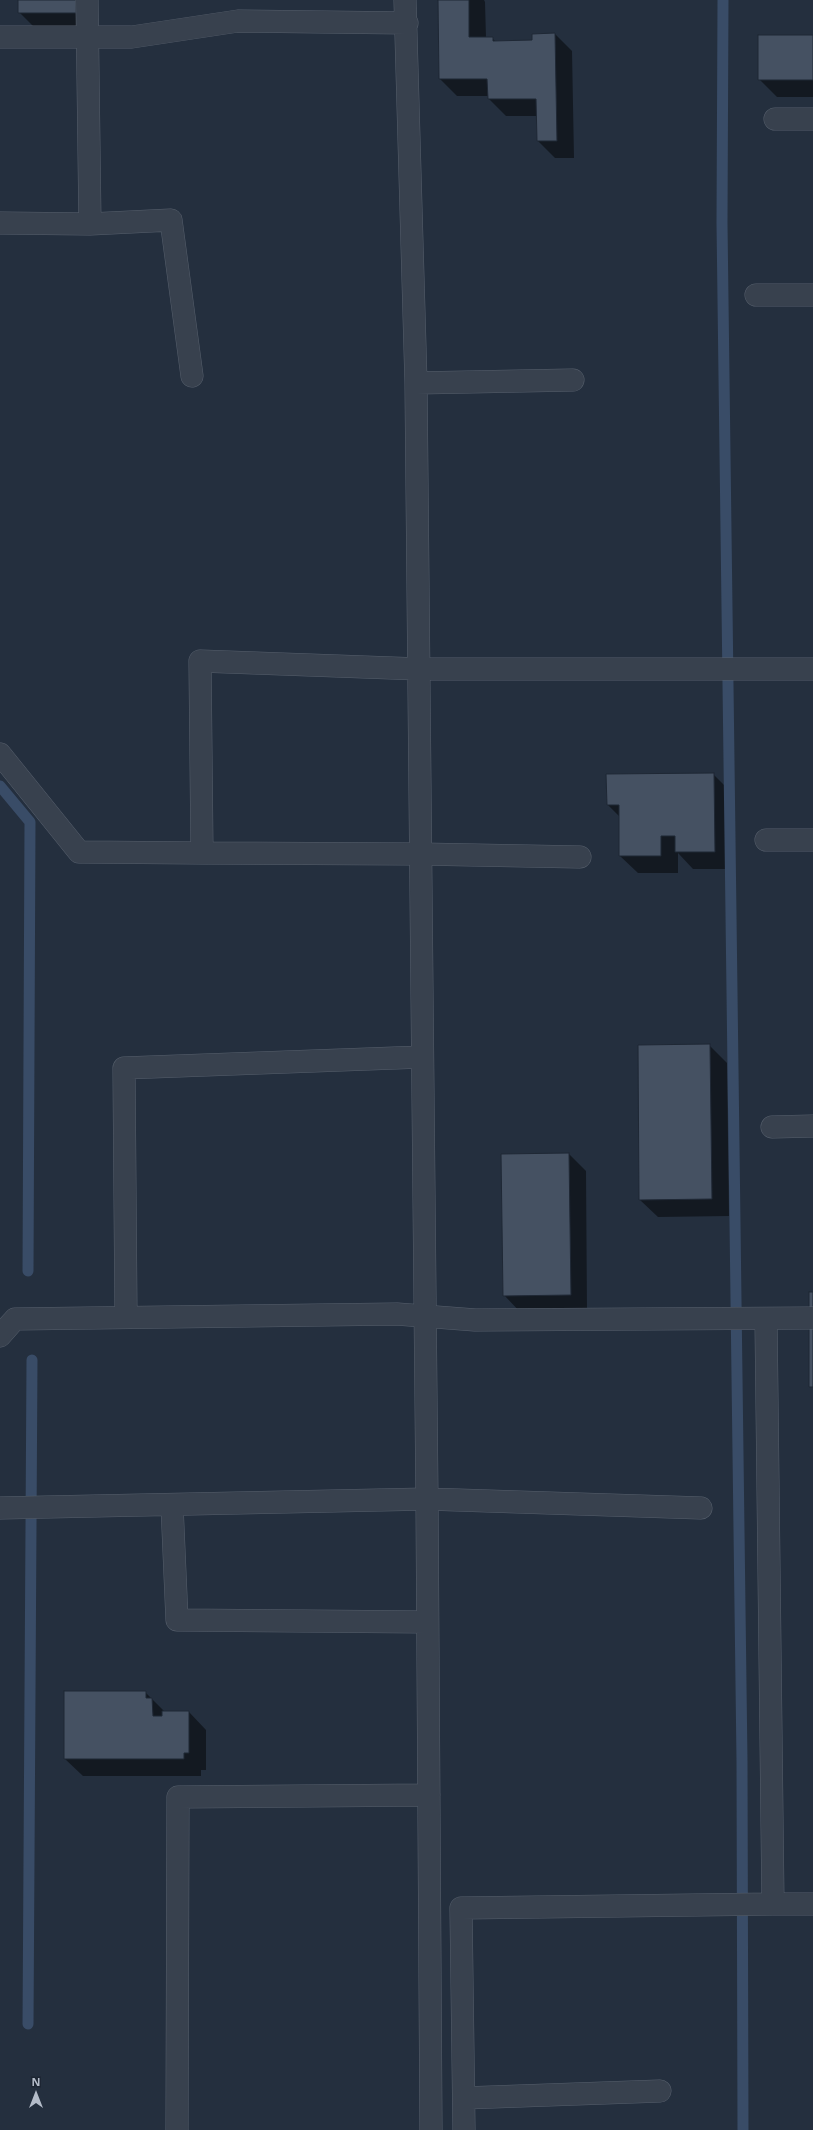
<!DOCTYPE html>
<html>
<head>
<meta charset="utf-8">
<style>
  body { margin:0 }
  #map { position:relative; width:813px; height:2130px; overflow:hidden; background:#242f3e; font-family:"Open Sans",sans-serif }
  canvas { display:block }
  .north { position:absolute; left:16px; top:2074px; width:40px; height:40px; -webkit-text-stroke:3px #1d2633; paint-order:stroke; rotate:0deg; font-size:11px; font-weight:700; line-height:16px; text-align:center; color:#b4bcc9 }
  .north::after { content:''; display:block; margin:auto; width:14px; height:18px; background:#b4bcc9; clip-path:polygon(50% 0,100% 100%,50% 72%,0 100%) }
</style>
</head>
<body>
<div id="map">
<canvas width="813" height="2130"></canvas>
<div class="north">N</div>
</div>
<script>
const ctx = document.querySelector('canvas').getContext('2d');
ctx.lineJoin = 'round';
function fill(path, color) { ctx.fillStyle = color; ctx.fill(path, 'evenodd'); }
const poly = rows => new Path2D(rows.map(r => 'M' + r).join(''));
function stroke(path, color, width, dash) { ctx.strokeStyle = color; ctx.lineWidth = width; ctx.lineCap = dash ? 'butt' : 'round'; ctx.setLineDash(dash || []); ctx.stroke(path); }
fill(poly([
  [19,0,92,0,93,30,37,30,19,12],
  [439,0,484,0,485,2,486,38,492,38,496,42,533,41,555,34,572,51,574,158,555,158,537,140,537,116,506,116,489,99,489,96,457,96,440,79],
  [813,36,813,97,777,97,759,79],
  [713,774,731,792,731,869,693,869,678,853,678,873,638,873,620,856,620,817,608,805],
  [709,1045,727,1063,729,1216,658,1217,640,1200],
  [569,1154,586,1171,587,1312,521,1313,504,1295],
  [145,1692,165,1712,189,1712,206,1730,206,1770,201,1770,201,1776,83,1776,65,1759]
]), '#0007');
stroke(poly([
  [723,0,722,223,742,1761,743,2130],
  [0,786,30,822,28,1271],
  [28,2024,32,1360]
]), '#394c67', 11);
const building = poly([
  [18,0,76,0,76,13,18,13,18,0],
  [438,0,469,0,469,37,493,37,493,41,532,40,532,34,555,33,557,141,537,141,536,99,488,99,487,79,439,79,438,0],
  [758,35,813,35,813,80,758,80,758,35],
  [714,773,715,852,675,852,675,836,661,836,661,856,619,856,619,805,607,805,606,774,714,773],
  [710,1044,712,1199,639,1200,638,1045,710,1044],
  [569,1153,571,1295,503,1296,501,1154,569,1153],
  [809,1292,813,1292,813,1387,809,1387,809,1292],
  [64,1691,146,1691,146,1698,152,1698,153,1716,162,1716,162,1711,189,1711,189,1753,184,1753,184,1759,64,1759,64,1691]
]);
fill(building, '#455162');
stroke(building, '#1f2835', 1);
const minor = poly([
  [87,0,90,224],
  [405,0,416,383,427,1499,431,2130],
  [0,37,132,37,238,21,407,23],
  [775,119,813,119],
  [0,223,90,224,171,220,192,376],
  [756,295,813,295],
  [416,383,573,380],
  [0,754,79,852,202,853,200,661,419,669,813,669],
  [766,840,813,840],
  [202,853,420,854,580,857],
  [772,1127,813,1126],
  [126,1317,124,1068,422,1057],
  [0,1336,15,1319,397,1314,475,1320,813,1318],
  [172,1505,177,1620,427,1622],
  [0,1508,427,1499,701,1508],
  [773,1904,813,1904],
  [464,2098,660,2091],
  [177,2130,178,1797,429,1795],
  [464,2130,461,1908,773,1904,766,1319]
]);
stroke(minor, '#565f6c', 23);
stroke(minor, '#38414e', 22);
</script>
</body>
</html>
